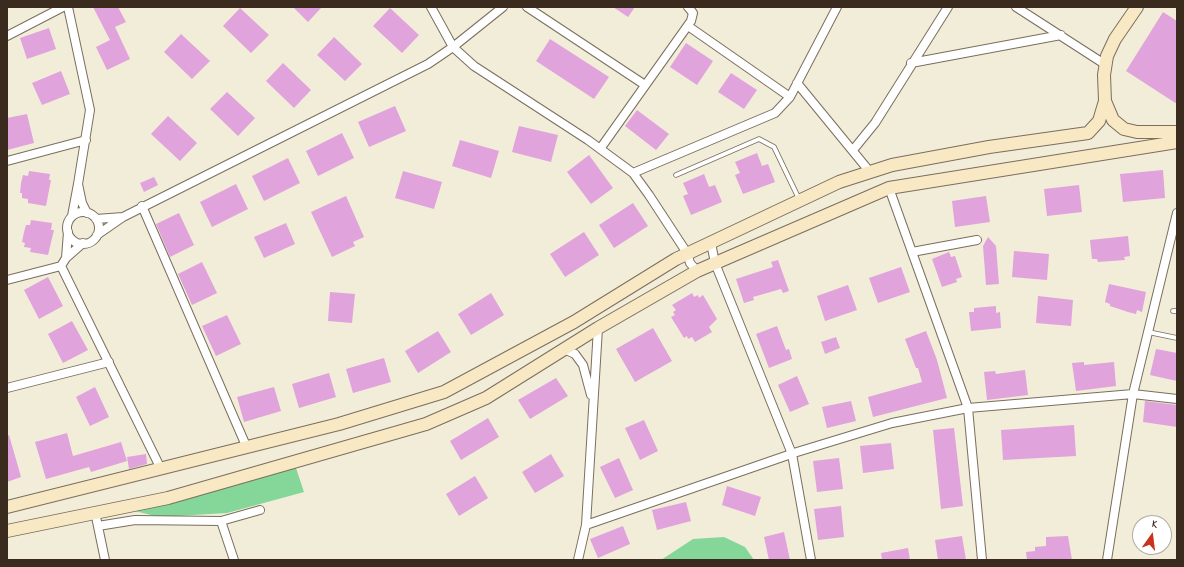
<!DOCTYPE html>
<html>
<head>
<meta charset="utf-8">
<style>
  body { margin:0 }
  #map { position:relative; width:1184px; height:567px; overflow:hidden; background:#f1edd9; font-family:"Indie Flower",sans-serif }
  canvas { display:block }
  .frame { position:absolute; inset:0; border:8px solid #3b2a1e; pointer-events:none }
  .north { position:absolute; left:1132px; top:515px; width:40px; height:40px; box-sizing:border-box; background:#fff; border:1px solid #b1aaa5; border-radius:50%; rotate:14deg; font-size:11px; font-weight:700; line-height:16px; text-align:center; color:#3b2a1e }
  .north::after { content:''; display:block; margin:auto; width:14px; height:18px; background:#c8321e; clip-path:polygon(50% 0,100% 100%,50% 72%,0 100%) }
</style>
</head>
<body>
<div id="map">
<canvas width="1184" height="567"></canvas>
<div class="frame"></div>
<div class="north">K</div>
</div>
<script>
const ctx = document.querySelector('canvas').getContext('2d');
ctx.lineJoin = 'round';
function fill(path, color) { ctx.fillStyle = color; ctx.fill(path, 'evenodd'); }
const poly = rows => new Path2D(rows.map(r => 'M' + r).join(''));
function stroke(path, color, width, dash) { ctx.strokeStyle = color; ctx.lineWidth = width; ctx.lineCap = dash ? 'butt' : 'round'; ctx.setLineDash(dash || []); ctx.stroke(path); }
fill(poly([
  [296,468,304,492,227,513,159,517,135,511],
  [724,537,745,547,754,560,661,560,693,539]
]), '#84d799');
fill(poly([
  [93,7,118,7,126,22,115,27,130,59,107,70,96,47,110,40],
  [293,7,322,7,308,22],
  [613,7,635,7,628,17],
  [240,8,269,35,251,53,223,26],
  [390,8,419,35,402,53,373,26],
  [1163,12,1177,21,1177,104,1126,71],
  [49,28,56,49,27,59,20,38],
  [181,34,210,61,192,79,164,52],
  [334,37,362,64,345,81,317,55],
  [550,39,609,77,594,99,536,61],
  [686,43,713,61,697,85,670,67],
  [283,63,311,90,294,108,266,81],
  [61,71,70,94,42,105,32,83],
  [731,73,757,90,744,109,718,92],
  [227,92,255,118,238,136,210,109],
  [395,106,406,131,369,147,358,122],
  [637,110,669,134,656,150,625,126],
  [27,114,34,143,7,150,7,118],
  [168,116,197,143,180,161,151,134],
  [519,126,558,135,551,162,512,152],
  [342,133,354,158,318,176,306,151],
  [460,140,499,151,491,178,452,166],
  [757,153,762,166,768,164,775,182,743,194,735,175,740,173,735,162],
  [589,155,613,188,591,204,567,172],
  [288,158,300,183,264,201,252,176],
  [1163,170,1165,198,1123,202,1120,174],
  [29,171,50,174,49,180,51,180,46,206,28,203,28,199,22,198,22,193,20,193,21,183,23,175,28,176],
  [403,171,442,182,434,209,395,198],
  [704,174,709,187,715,185,722,202,691,215,683,196,688,194,683,183],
  [154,177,158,185,144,192,140,183],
  [236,184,248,209,212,227,200,202],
  [1079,185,1082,212,1047,216,1044,189],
  [346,196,364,237,353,242,355,246,332,257,311,212],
  [986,196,990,222,955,227,952,201],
  [633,203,648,226,614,248,599,225],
  [179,213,194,245,170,257,156,224],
  [31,220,52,223,51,230,54,230,48,255,30,252,31,248,24,247,25,243,22,242,24,232,26,225,30,225],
  [286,223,295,244,264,258,254,237],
  [584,232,599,255,565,277,550,254],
  [1128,236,1130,256,1124,257,1125,260,1098,262,1097,259,1092,259,1090,240],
  [988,237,996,246,999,284,986,285,983,246],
  [1014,251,1049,254,1047,280,1012,277],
  [949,252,951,257,955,256,962,277,956,279,957,282,942,287,932,259],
  [778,260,789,291,783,293,781,289,753,297,754,300,744,303,736,279,773,267,771,262],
  [202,262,217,293,192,305,178,274],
  [901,267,910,292,878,303,869,278],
  [48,277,63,306,39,319,24,290],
  [1109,284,1146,292,1142,312,1137,310,1136,314,1128,312,1110,306,1110,304,1105,302],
  [848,285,857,310,825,321,817,296],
  [330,292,355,294,352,323,328,321],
  [491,293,504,315,471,335,458,314],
  [692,293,694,297,698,295,699,298,703,295,717,319,709,327,712,332,695,342,692,337,688,339,687,336,684,338,671,317,675,315,673,312,676,310,672,305],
  [1038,296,1073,300,1071,326,1036,323],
  [996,306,996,313,1000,312,1001,328,971,331,969,312,974,312,974,308],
  [227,315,241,344,216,356,202,326],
  [72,321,88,350,63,363,48,334],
  [777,326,786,350,789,349,792,359,769,368,756,334],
  [653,328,672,361,635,382,616,349],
  [438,331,451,352,418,373,405,351],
  [926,331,937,360,947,398,873,417,868,397,922,382,918,368,916,368,905,339],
  [836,337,840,348,825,354,821,342],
  [1156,349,1177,353,1177,381,1150,375],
  [384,358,391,382,353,393,346,369],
  [1084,362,1084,365,1114,362,1116,386,1076,391,1072,363],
  [1025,370,1028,395,987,400,984,372,995,371,996,374],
  [329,373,336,397,299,408,292,384],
  [797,376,809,404,790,412,778,385],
  [556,378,568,396,530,419,518,400],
  [95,387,109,417,90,426,76,397],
  [274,387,281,411,244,422,237,397],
  [851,401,856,421,827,428,822,407],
  [1145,401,1177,405,1177,427,1143,422],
  [488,418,499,437,461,460,450,441],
  [644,420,658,451,640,460,625,428],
  [1074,425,1076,456,1003,460,1001,430],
  [954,428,963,506,941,509,933,430],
  [67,433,73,456,121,442,127,461,91,472,89,467,46,479,35,442],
  [9,435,21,477,7,482,7,436],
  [891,443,894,469,863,473,860,446],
  [146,454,147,464,129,469,127,457],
  [551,454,564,476,535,493,522,472],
  [619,458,633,490,615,498,600,467],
  [839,458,843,489,817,492,813,461],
  [475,476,488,498,459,516,446,494],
  [727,486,761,497,755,516,722,505],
  [686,502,691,521,657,530,652,510],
  [841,506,844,537,818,540,814,509],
  [623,526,630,544,598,558,590,539],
  [784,532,790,560,769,560,764,537],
  [962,536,966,560,938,560,935,540],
  [1068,536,1072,560,1027,560,1026,552,1035,551,1035,547,1046,546,1046,537],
  [908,548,910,560,882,560,881,553]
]), '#e0a3db');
const service = poly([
  [676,175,759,139,774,147,799,199],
  [1173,311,1177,311],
  [1148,332,1177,338]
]);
const minor = poly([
  [68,7,90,110,78,184],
  [431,7,453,47,474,66,588,140,633,173,649,195,687,253,690,263,697,271],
  [527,7,645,85],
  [1016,7,1106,65],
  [688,26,790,97],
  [7,36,63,7],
  [911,63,1061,35],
  [797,83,870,172],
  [600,149,691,21,693,13,688,7],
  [853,150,875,123,948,7],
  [7,161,86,140],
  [633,173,775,113,790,97,837,7],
  [889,188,968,408,982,560],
  [142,206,247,448],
  '67 228a16 16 0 1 1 32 0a16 16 0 1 1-32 0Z',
  [72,216,78,184,82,203,87,213],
  [123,217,428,64,453,47,503,7],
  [96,219,123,217,97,235],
  [68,232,66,258,83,243],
  [708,243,712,248,715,263,792,454,811,560],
  [912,252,977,240],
  [66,258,61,266,161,469],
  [7,280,61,266],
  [564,349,575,354,583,365,591,395],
  [7,388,109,362],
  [95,512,105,560],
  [221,521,234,560],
  [586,525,797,452,892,423,968,408,1133,394,1177,399],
  [98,526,135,520,221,521,260,510],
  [578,560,586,525,598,328],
  [1107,560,1133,394,1177,213]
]);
const secondary = poly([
  [1137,7,1115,39,1107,56,1104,75,1105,101,1113,120,1124,129,1137,132,1177,132],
  [7,507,339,424,444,392,574,322,676,259,839,182,892,165,989,147,1088,133,1099,121,1105,101],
  [7,531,168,498,426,424,486,398,598,328,697,271,889,188,1177,142]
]);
stroke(service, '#7b6e5f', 5.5);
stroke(minor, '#7b6e5f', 10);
stroke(secondary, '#7b6e5f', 14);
stroke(service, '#fff', 4);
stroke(minor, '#fff', 8);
stroke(secondary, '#f8e8c3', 12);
</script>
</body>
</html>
